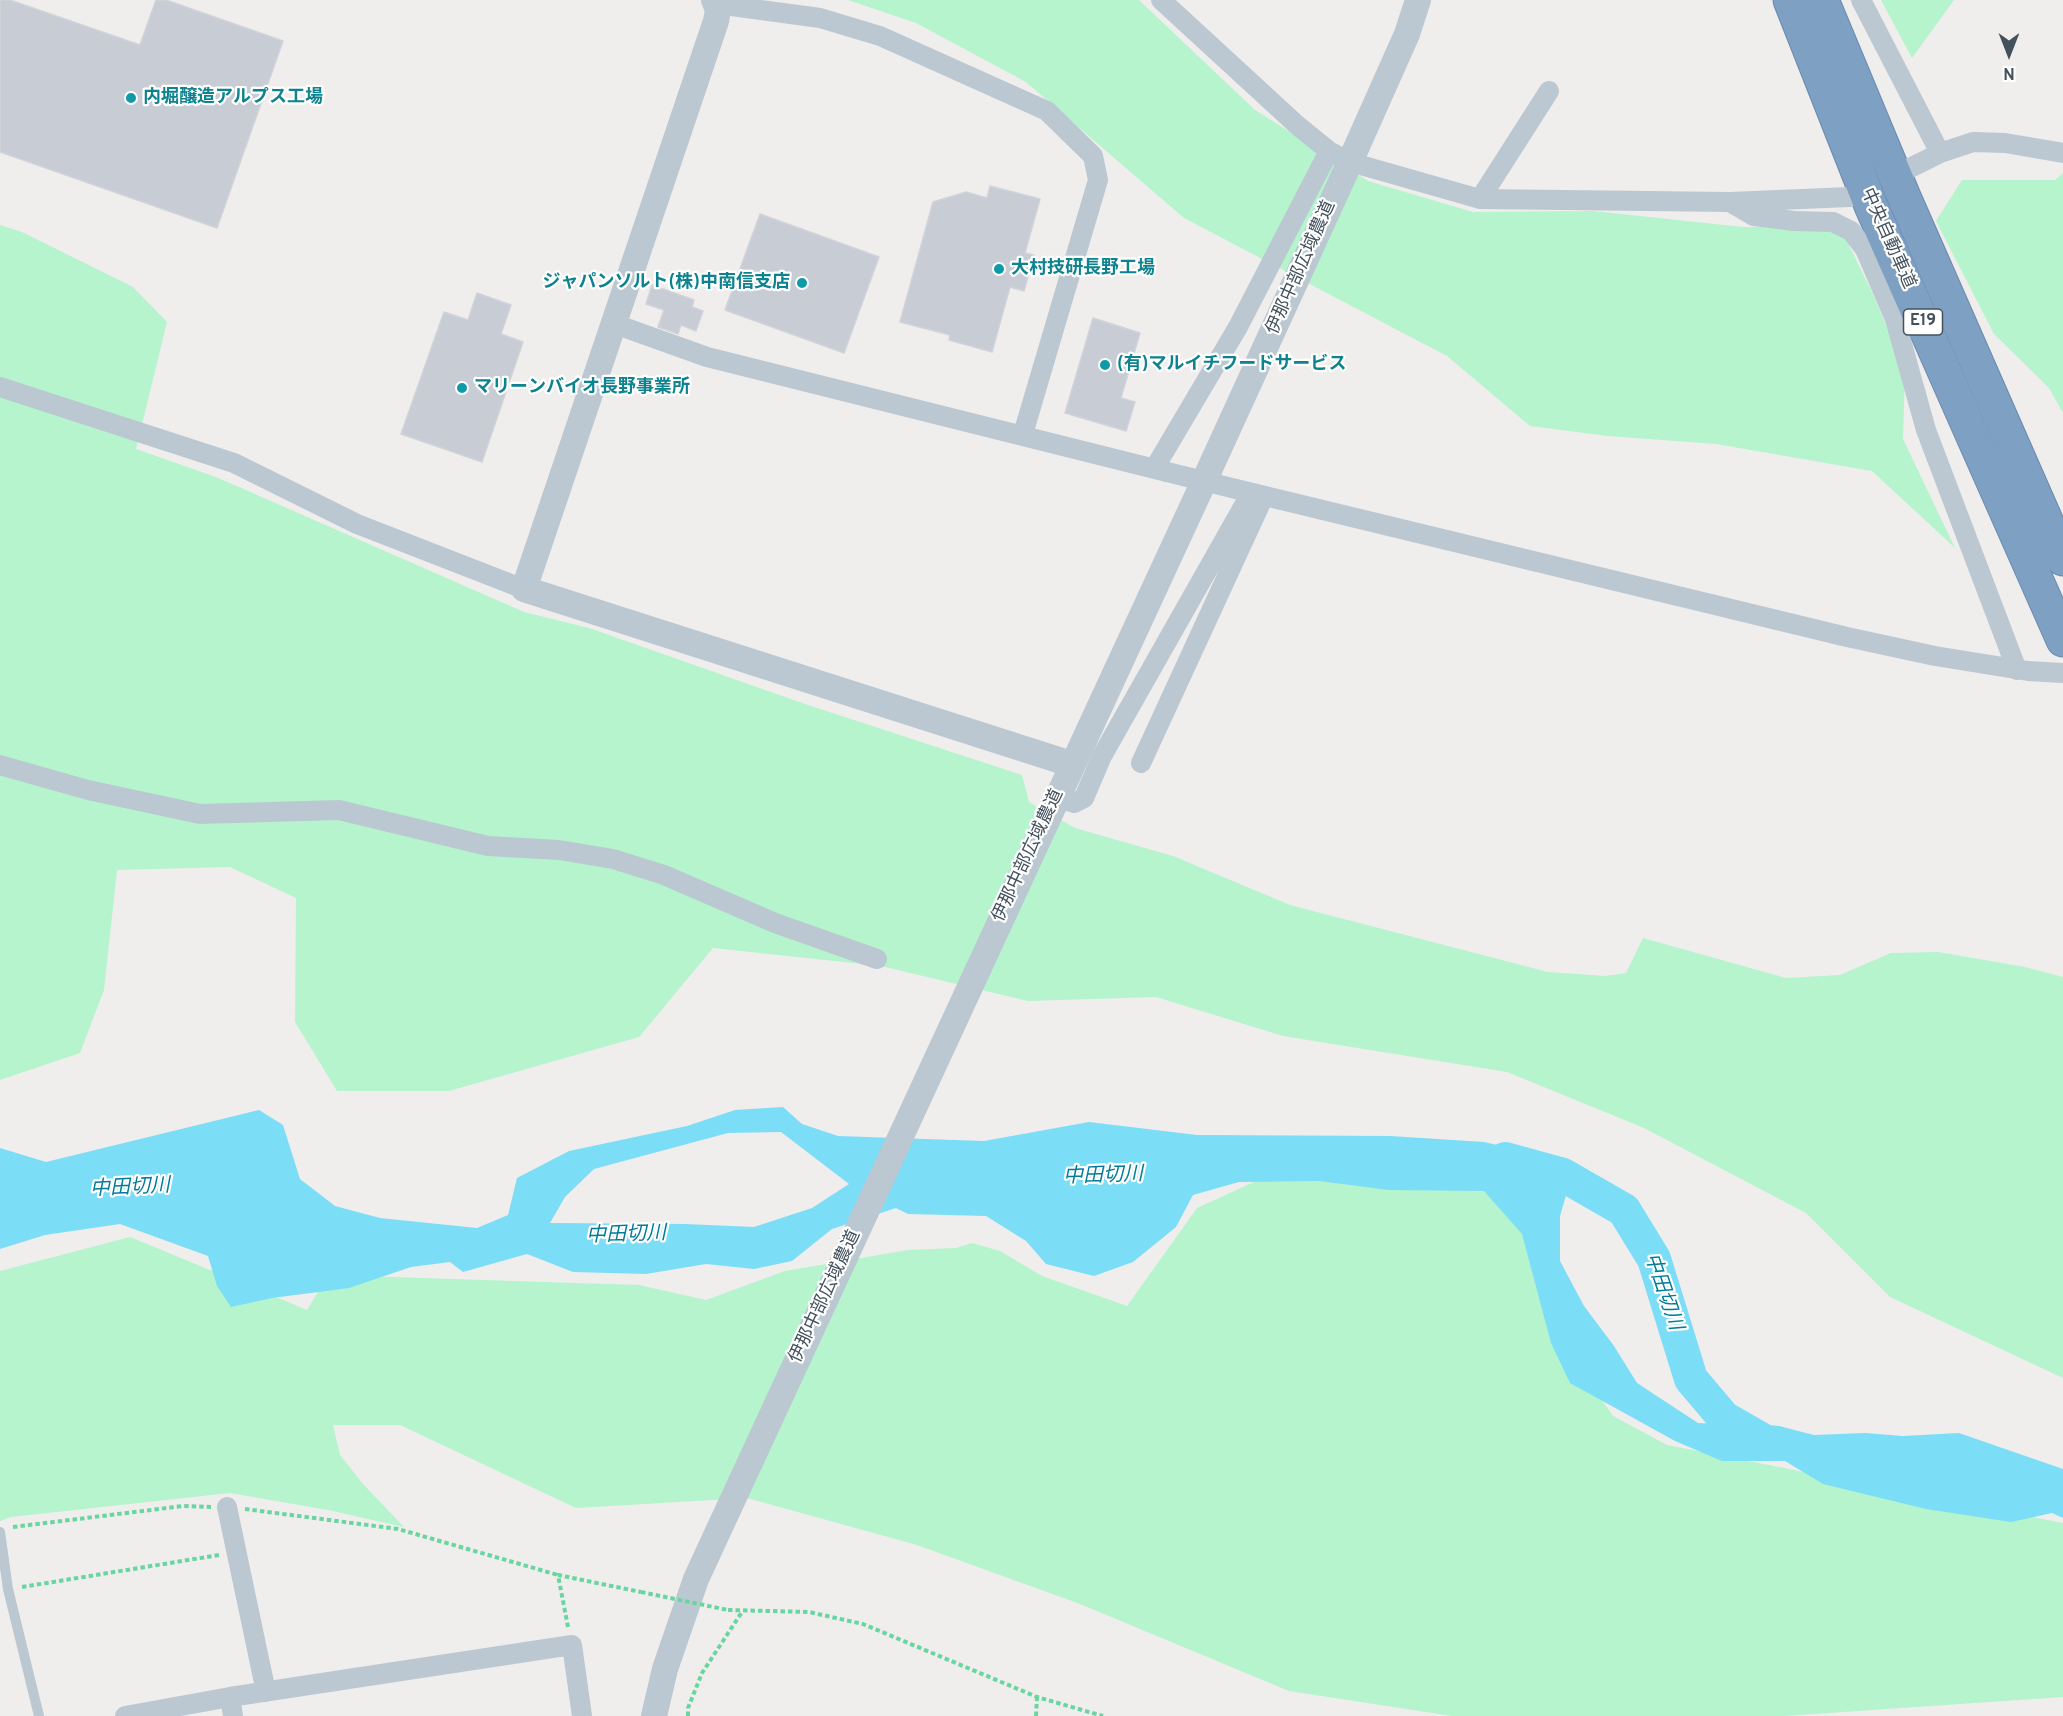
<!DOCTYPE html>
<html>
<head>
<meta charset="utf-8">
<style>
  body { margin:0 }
  #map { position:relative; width:2063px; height:1716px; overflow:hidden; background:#f0eded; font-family:Overpass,sans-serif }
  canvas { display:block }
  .north { position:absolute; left:1979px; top:24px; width:60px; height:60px; -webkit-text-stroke:4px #fff; paint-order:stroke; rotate:180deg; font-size:16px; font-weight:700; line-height:24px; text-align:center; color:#43515d }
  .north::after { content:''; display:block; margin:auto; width:21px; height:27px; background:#43515d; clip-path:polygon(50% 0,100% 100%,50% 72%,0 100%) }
</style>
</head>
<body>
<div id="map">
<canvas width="2063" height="1716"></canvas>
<div class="north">N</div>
</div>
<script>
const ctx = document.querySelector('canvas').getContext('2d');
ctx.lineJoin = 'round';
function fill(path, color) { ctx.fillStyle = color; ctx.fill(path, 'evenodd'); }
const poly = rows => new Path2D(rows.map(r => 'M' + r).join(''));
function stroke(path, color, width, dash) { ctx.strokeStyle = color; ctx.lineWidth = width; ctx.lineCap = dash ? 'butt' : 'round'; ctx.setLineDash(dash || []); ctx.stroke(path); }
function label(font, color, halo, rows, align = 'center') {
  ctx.font = font + ' Overpass,"Noto Sans JP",sans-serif'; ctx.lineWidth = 4.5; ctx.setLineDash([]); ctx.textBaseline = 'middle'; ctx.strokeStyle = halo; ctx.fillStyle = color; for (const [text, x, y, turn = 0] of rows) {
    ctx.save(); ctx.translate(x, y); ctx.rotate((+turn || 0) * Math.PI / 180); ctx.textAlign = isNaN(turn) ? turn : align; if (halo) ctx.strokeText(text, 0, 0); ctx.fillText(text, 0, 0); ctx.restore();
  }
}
fill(poly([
  [848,0,1139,0,1255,110,1368,181,1473,212,1593,211,1743,227,1840,227,1873,294,1905,370,1903,439,1955,548,1872,471,1716,444,1608,436,1530,426,1447,356,1184,218,1026,82,916,23],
  [1881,0,1954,0,1912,58],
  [2063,173,2063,413,2049,388,1994,334,1936,221,1962,180,2055,180],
  [0,225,22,232,133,287,167,322,136,449,216,477,524,612,589,628,805,704,1022,775,1029,802,1075,828,1173,856,1290,905,1548,972,1606,976,1626,973,1643,938,1786,978,1840,975,1891,953,1938,952,2025,967,2063,977,2063,1378,1890,1297,1806,1213,1644,1128,1507,1072,1283,1036,1156,997,1028,1001,881,966,713,948,639,1037,449,1091,337,1091,295,1022,296,898,230,867,117,870,104,990,80,1053,0,1080],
  [1287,1167,1492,1179,1545,1230,1576,1363,1613,1416,1667,1445,2063,1523,2063,1697,1784,1716,1452,1716,1289,1691,1080,1604,917,1545,747,1498,576,1508,400,1425,333,1425,340,1455,363,1484,404,1527,328,1510,230,1493,11,1517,0,1521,0,1271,130,1237,307,1310,328,1275,639,1285,706,1300,785,1271,908,1250,956,1248,972,1243,1000,1251,1042,1276,1127,1306,1197,1208]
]), '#b5f4cd');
fill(poly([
  [783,1107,802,1124,838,1136,984,1141,1089,1122,1197,1135,1391,1136,1484,1142,1532,1153,1567,1192,1560,1216,1560,1261,1584,1306,1614,1346,1637,1383,1698,1423,1779,1426,1814,1435,1865,1433,1903,1436,1959,1433,2063,1469,2063,1518,2052,1513,2011,1522,1926,1509,1823,1484,1785,1461,1722,1461,1675,1441,1570,1383,1551,1343,1522,1234,1484,1191,1389,1190,1319,1181,1239,1182,1193,1195,1176,1227,1133,1262,1094,1276,1046,1264,1026,1241,986,1216,908,1214,896,1208,832,1229,792,1261,754,1269,706,1264,646,1274,573,1272,527,1254,463,1272,450,1262,411,1267,349,1288,272,1298,231,1307,217,1286,208,1256,120,1224,45,1235,0,1249,0,1148,46,1162,259,1110,283,1125,300,1179,335,1206,380,1218,477,1228,508,1215,517,1178,569,1151,687,1126,735,1110],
  [781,1132,849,1184,812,1208,754,1227,685,1224,550,1223,565,1197,594,1169,728,1133]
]), '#7cddf7');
stroke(poly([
  [1505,1159,1563,1175,1624,1210,1654,1259,1691,1379,1724,1418,1766,1442,1776,1443]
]), '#7cddf7', 34);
const building = poly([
  [0,0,10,0,140,45,156,0,166,0,283,41,217,228,0,152,0,0],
  [990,186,1040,199,1025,253,1034,255,1024,291,1010,287,992,352,949,340,950,335,900,322,933,202,966,192,987,198,990,186],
  [760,214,879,257,844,353,725,310,760,214],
  [652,285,694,300,692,307,703,311,696,331,681,325,678,334,658,327,664,310,646,304,652,285],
  [477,293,511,305,501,334,523,342,482,462,401,434,444,312,468,320,477,293],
  [1093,318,1140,333,1121,398,1135,402,1126,431,1065,413,1093,318]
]);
fill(building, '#c8ccd4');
stroke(building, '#d0d3da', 1.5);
const motorway = poly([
  [1790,0,1872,208,2063,640],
  [1822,0,1904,197,2063,559]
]);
stroke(motorway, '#698aae', 35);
stroke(poly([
  [245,1509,398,1529,558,1575],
  [13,1527,183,1506,211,1507],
  [22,1587,219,1555],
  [728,1610,809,1612,863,1624,1037,1697,1103,1716],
  [568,1627,558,1575,641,1592],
  [688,1716,688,1708,702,1673,742,1612],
  [1036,1716,1037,1697]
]), '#69d6a0', 4, [4.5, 3]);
stroke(poly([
  [0,1532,8,1589,39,1716]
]), '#bbc8d1', 10);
stroke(poly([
  [1161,0,1297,125,1329,151,1350,162,1480,199,1730,202,1850,197],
  [1861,0,1940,153],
  [717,4,820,18,880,36,1047,111,1093,156,1098,180,1023,434],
  [1908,169,1940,153,1973,142,2005,143,2063,153],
  [1480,199,1549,91],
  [1730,202,1754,216,1794,221,1833,222,1851,231,1865,249,1895,319,1926,430,2017,670],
  [612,323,707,357,1167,472],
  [0,387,234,463,357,524,524,589],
  [1154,469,1238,327,1329,151],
  [1236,489,1847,637,1935,656,2028,671,2063,673],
  [1141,763,1264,496],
  [0,765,88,790,200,814,339,810,488,846,559,850,613,859,664,875,775,923,877,959],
  [1056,797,1074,803,1084,798,1102,756,1251,493],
  [227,1507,266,1692],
  [230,1697,233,1716],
  [125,1716,230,1697,572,1645,582,1716]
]), '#bbc8d1', 20);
stroke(poly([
  [714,0,718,10,716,21,524,589,1071,764],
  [654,1716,665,1669,696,1579,1206,477,1350,162,1407,34,1418,0]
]), '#bbc8d1', 26);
stroke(motorway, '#7ea0c3', 33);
stroke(poly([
  [641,1592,728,1610]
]), '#69d6a0', 4, [4.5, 3]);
stroke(poly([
  [1167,472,1236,489]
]), '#bbc8d1', 20);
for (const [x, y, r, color] of [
  [131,98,6,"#0f9aa8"],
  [999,269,6,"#0f9aa8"],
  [802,283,6,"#0f9aa8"],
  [1105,365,6,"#0f9aa8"],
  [462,388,6,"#0f9aa8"]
]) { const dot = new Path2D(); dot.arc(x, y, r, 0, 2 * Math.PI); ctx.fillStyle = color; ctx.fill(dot); stroke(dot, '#fff', 2); }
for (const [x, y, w] of [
  [1923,322,39]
]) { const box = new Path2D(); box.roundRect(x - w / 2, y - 13, w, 26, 4.5); ctx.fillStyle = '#fff'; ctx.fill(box); stroke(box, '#43515d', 1.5); }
label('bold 16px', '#43515d', null, [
  ["E19",1923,322]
]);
label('bold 18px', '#0d838f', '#fff', [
  ["内堀醸造アルプス工場",143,98],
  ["大村技研長野工場",1011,269],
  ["ジャパンソルト(株)中南信支店",790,283,"right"],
  ["(有)マルイチフードサービス",1117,365],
  ["マリーンバイオ長野事業所",474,388]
], 'left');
label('18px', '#43515d', '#fff', [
  ["中央自動車道",1887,239,66],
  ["伊那中部広域農道",1302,268,-66],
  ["伊那中部広域農道",1029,856,-65],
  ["伊那中部広域農道",826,1297,-65]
]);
label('italic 20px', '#037b9b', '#fff', [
  ["中田切川",1103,1177,-2],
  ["中田切川",130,1189,-3],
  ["中田切川",626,1236,-2],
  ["中田切川",1662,1292,71]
]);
</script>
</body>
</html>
